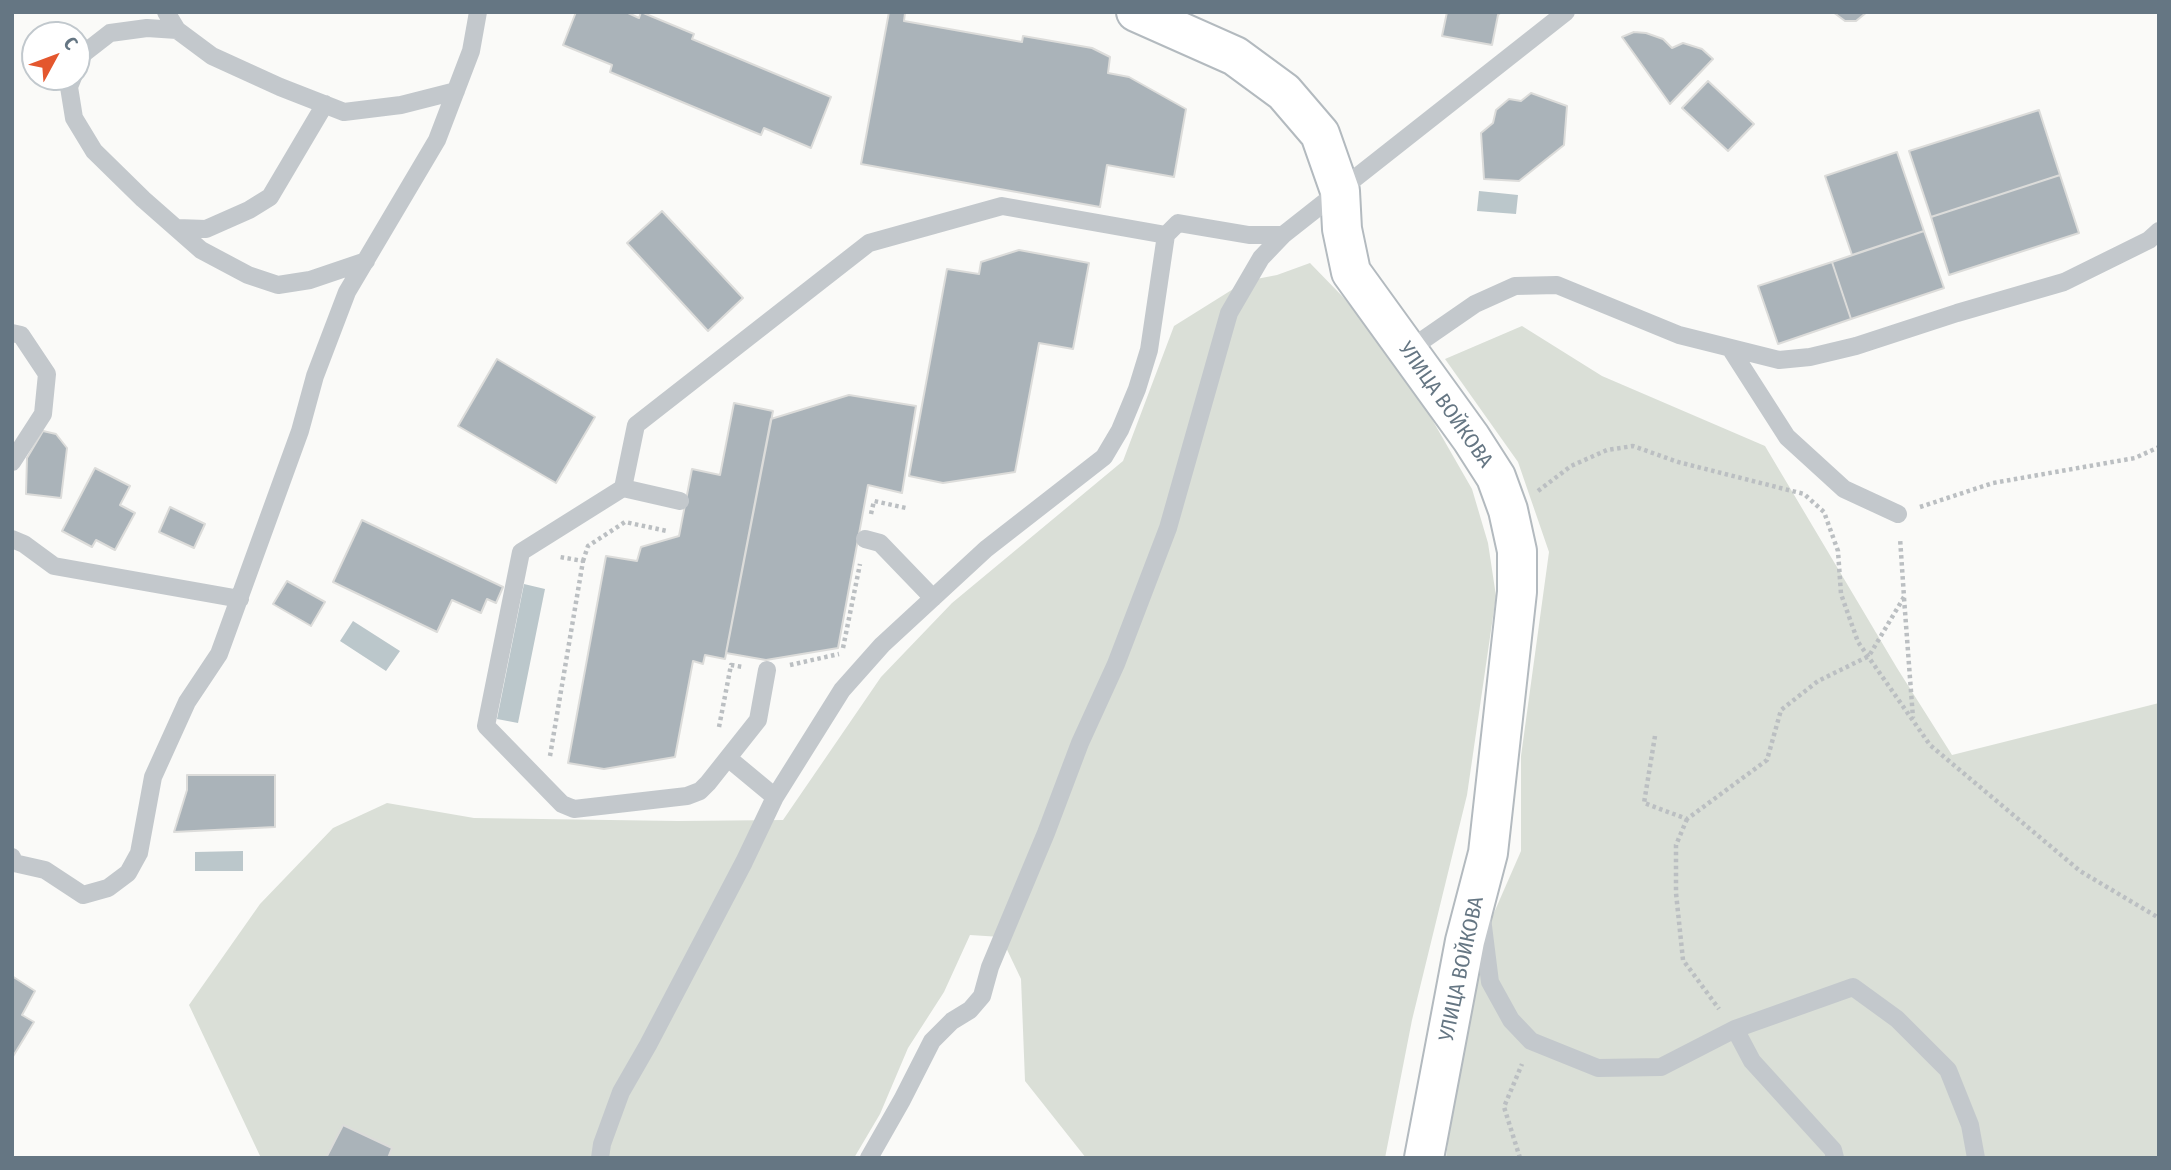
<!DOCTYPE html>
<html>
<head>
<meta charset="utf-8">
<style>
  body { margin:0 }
  #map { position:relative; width:2171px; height:1170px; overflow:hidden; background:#fafaf8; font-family:"Fira Sans Condensed",sans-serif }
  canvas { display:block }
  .frame { position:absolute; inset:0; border:14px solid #657683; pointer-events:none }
  .north { position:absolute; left:21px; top:21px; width:70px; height:70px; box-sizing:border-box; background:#fff; border:2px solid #c1c8cd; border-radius:50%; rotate:49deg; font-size:19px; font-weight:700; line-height:28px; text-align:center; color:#657683 }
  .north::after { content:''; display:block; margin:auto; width:24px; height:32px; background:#e4572e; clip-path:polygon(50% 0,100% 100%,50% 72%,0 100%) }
</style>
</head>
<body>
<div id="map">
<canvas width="2171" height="1170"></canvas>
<div class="frame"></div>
<div class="north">С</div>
</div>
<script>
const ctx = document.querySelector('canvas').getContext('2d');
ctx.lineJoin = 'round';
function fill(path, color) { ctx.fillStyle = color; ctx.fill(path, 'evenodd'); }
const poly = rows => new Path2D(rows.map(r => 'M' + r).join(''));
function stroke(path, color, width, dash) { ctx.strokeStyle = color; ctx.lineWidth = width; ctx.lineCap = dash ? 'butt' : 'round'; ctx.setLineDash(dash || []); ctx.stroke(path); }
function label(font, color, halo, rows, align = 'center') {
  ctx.font = font + ' "Fira Sans Condensed",sans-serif'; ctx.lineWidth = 7; ctx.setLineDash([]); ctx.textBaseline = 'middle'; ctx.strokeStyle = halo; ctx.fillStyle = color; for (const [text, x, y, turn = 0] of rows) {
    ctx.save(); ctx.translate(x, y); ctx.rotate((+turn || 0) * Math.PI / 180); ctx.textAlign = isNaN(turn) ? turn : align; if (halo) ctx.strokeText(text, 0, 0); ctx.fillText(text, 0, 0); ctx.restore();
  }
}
fill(poly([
  [1310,263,1344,298,1410,381,1472,489,1488,543,1496,596,1467,795,1412,1020,1385,1158,1086,1158,1025,1081,1021,979,1001,937,970,935,944,992,908,1048,880,1114,854,1158,261,1158,189,1005,260,904,333,828,387,803,474,818,678,821,783,820,881,677,952,603,1123,461,1174,326,1246,281,1277,275],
  [1522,326,1602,376,1765,446,1897,668,1952,755,2159,703,2159,1158,1446,1158,1451,1116,1486,931,1521,851,1521,756,1549,552,1518,462,1445,359]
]), '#dadfd7');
fill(poly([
  [1479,191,1518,195,1516,214,1477,211],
  [524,584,545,589,518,723,497,719],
  [353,621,400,651,386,671,340,641],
  [243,851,243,871,195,871,195,852]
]), '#bbc7cb');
const building = poly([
  [576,12,626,12,639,18,641,12,694,34,692,39,831,97,811,148,764,128,761,135,610,72,612,65,563,45,576,12],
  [889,12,905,13,904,21,1022,42,1023,36,1092,48,1110,57,1108,73,1129,77,1186,109,1174,177,1107,165,1100,207,861,164,889,12],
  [1447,12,1501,12,1498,15,1492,45,1442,36,1447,12],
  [1833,12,1867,12,1856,21,1845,21,1833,12],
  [1634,32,1646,33,1663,39,1672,48,1683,43,1702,49,1713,59,1670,104,1622,37,1634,32],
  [1708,81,1754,124,1728,151,1682,108,1708,81],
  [1531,93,1567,106,1564,145,1519,181,1484,179,1481,133,1493,123,1496,110,1509,99,1521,101,1531,93],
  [2039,110,2060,175,1931,217,1909,151,2039,110],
  [1897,152,1924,231,1852,255,1825,176,1897,152],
  [2060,175,2079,233,1949,275,1931,217,2060,175],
  [662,211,743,298,708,331,627,243,662,211],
  [1924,231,1944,288,1851,319,1832,262,1924,231],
  [1019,250,1089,263,1073,349,1039,343,1015,472,943,483,909,476,947,269,979,274,981,262,1019,250],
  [1832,262,1851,319,1778,344,1758,286,1832,262],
  [497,359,595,417,556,483,458,426,497,359],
  [849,395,916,406,902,493,868,485,838,648,766,660,726,653,771,419,849,395],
  [734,403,773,411,725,659,705,655,703,664,693,661,675,757,604,769,568,763,606,556,637,561,641,547,679,536,692,469,720,475,734,403],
  [43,431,56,434,67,448,61,498,26,494,27,458,43,431],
  [95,468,130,486,120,505,135,513,115,550,96,540,92,547,62,531,95,468],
  [170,507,205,524,194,548,159,532,170,507],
  [362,520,503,587,496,603,487,599,481,613,452,600,437,632,333,582,362,520],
  [287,581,325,602,311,626,273,604,287,581],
  [187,775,275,775,275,827,174,832,187,790,187,775],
  [12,976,35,991,22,1015,34,1022,12,1058,12,976],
  [343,1125,392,1148,388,1158,326,1158,343,1125]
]);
fill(building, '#aab3b9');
stroke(building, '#dcdcda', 2);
const secondary = poly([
  [1136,12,1235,56,1284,92,1320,134,1340,191,1342,229,1351,272,1471,438,1496,477,1508,510,1517,551,1517,592,1488,853,1465,941,1424,1158]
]);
stroke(secondary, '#b3babf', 42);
stroke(poly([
  [1538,491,1571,466,1607,450,1633,446,1678,462,1804,494,1824,512,1838,551,1841,594,1858,642,1930,745,2080,871,2159,918],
  [1920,507,1993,483,2135,458,2159,447],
  [871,514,874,501,906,508],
  [583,561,588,546,625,522,667,531],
  [1904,598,1913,718],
  [843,648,860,564],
  [790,665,839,654],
  [719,727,731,665,743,667],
  [1655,736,1644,803,1687,819,1767,760,1781,710,1818,681,1869,656,1904,597,1900,538],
  [550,756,583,561,560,557],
  [1687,819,1676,845,1676,893,1683,960,1719,1009],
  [1520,1158,1504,1107,1522,1064]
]), '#bbbfc2', 4.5, [3.5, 3.5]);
stroke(poly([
  [166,12,177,30,212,56,280,87,344,112,401,105,456,91],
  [77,68,83,54,110,33,147,28,177,30],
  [73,77,69,87,74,118,94,151,143,199,201,250,248,275,278,285,310,280,366,261],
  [177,228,206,229,249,210,270,197,325,104],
  [12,333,21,335,47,374,43,414,12,462],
  [1730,348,1787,437,1844,489,1898,514],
  [1407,351,1475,304,1515,286,1557,285,1679,335,1779,360,1810,357,1856,346,1957,313,2064,282,2149,240,2159,231],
  [623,488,680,501],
  [12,539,24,544,54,566,240,599],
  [865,539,880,543,933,598],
  [767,670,758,720,708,783,700,791,687,796,574,809,562,804,486,726,521,552,623,488,636,425,869,243,1002,206,1166,235],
  [728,758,775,797],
  [12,857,14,863,45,870,83,895,108,888,128,873,139,853,153,777,187,702,219,654,300,431,315,376,347,292,437,140,471,51,478,12],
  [1482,918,1490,982,1511,1020,1531,1041,1598,1068,1661,1067,1735,1029,1853,987,1897,1019,1948,1070,1970,1125,1976,1158],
  [1735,1029,1752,1061,1833,1150,1835,1158],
  [600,1158,602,1144,621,1092,648,1045,744,862,775,797,842,690,882,645,986,549,1104,457,1120,430,1137,389,1149,350,1166,235,1178,223,1249,235,1283,235],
  [869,1158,902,1100,932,1041,952,1021,970,1010,982,996,990,967,1046,833,1080,743,1116,664,1168,528,1229,313,1261,258,1283,235,1566,12]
]), '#c3c8cc', 18);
stroke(secondary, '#fff', 38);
label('21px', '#657683', '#fff', [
  ["УЛИЦА ВОЙКОВА",1445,405,55],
  ["УЛИЦА ВОЙКОВА",1462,969,-78]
]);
</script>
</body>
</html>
